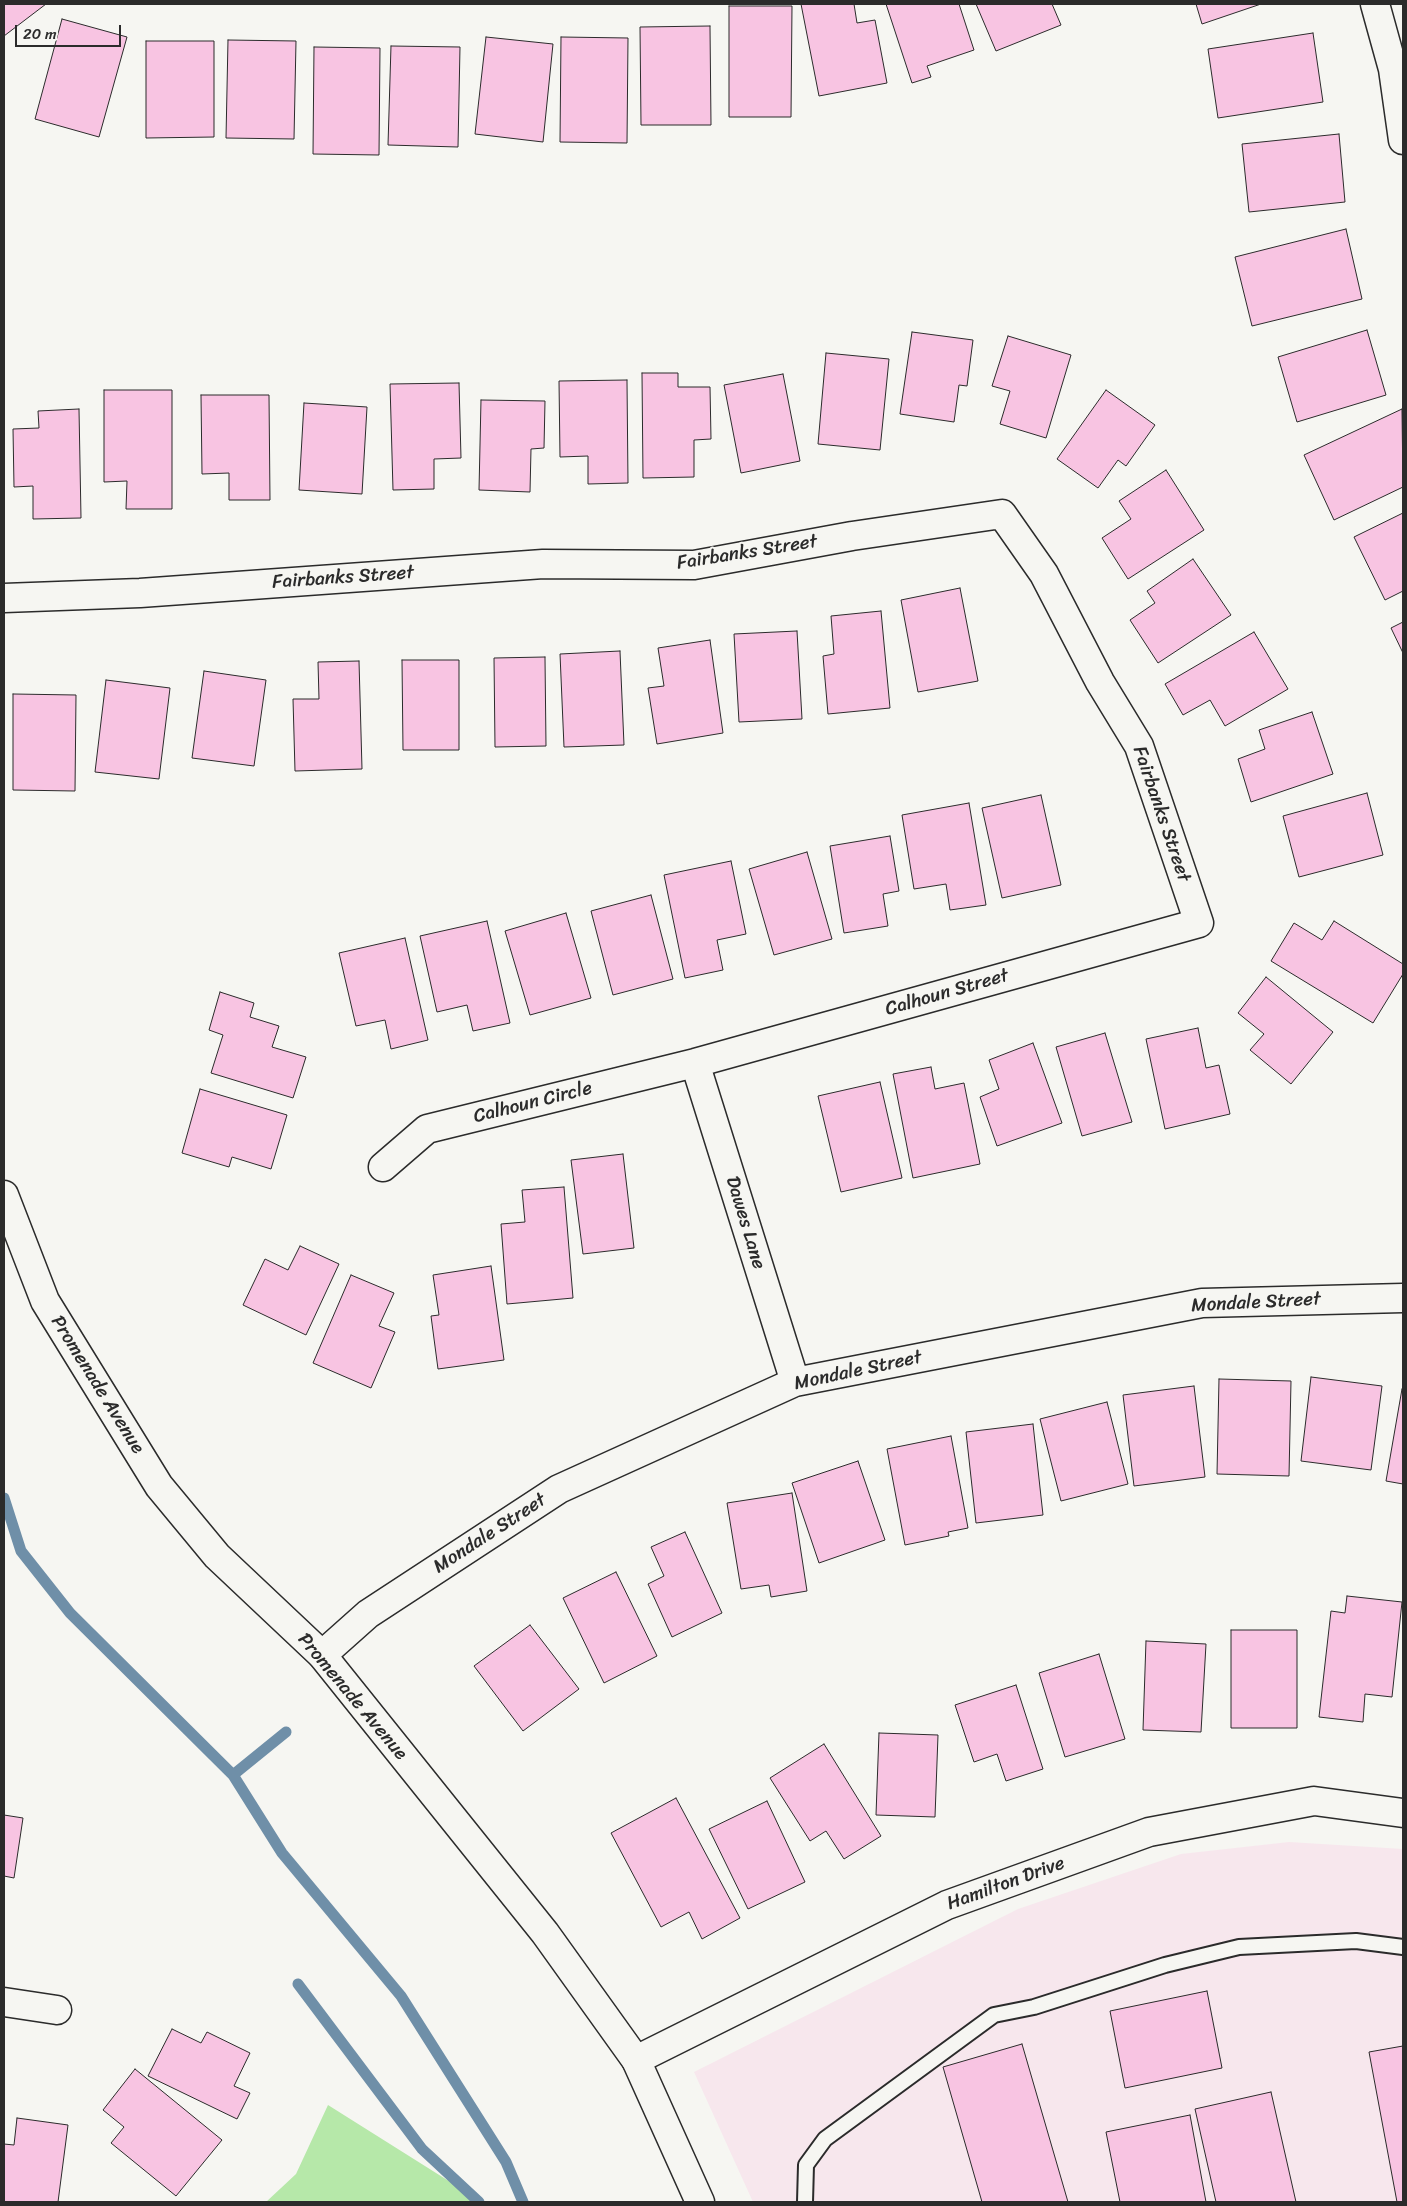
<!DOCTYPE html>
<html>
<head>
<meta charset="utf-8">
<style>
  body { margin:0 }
  #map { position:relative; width:1407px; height:2206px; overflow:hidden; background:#f6f6f2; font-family:Sriracha,sans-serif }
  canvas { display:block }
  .frame { position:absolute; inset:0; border:5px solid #2b2b2b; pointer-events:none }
  .scale { position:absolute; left:15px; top:25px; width:106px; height:22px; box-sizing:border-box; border:2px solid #2b2b2b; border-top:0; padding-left:6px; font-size:15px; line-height:18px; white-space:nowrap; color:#2b2b2b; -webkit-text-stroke:4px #f6f6f2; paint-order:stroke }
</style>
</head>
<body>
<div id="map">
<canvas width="1407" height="2206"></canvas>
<div class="frame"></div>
<div class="scale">20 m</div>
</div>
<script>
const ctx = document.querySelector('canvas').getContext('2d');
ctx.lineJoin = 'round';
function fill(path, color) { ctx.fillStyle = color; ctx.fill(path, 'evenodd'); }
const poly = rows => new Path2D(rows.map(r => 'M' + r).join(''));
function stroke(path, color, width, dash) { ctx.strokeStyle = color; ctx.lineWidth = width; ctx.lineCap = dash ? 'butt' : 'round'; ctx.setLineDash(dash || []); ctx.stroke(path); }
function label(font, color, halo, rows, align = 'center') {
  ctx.font = font + ' Sriracha,sans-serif'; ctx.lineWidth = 4; ctx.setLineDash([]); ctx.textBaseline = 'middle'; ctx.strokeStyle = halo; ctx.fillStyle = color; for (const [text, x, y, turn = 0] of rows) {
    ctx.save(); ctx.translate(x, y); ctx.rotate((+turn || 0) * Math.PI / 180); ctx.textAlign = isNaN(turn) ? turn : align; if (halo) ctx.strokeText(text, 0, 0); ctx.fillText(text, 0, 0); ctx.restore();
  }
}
fill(poly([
  [1289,1842,1403,1849,1403,2202,753,2202,694,2072,1018,1909,1181,1854]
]), '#f7e7ed');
fill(poly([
  [328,2105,471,2195,478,2202,266,2202,296,2174]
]), '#b6e8a9');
stroke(poly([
  [4,1498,21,1551,70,1613,233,1775],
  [286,1732,233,1775,282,1853,401,1996,506,2162,523,2202],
  [298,1984,422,2149,479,2202]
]), '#6f8fa8', 11);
const building = poly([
  [4,4,46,4,4,36,4,4],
  [801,4,854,4,857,23,875,20,887,83,819,96,801,4],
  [886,4,959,4,974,50,927,66,931,77,912,83,886,4],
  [976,4,1052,4,1061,25,996,51,976,4],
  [1196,4,1261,4,1202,24,1196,4],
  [729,6,792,6,791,117,729,117,729,6],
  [62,19,127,37,99,137,35,119,62,19],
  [710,26,711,125,641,125,640,27,710,26],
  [1313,33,1323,102,1218,118,1208,49,1313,33],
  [486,37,553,44,543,142,475,134,486,37],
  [561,37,628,38,627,143,560,142,561,37],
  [228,40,296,41,294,139,226,138,228,40],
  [146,41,214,41,214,137,146,138,146,41],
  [391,46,460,47,458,147,388,145,391,46],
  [314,47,380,48,379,155,313,154,314,47],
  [1339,134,1345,202,1249,212,1242,144,1339,134],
  [1346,229,1362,299,1252,326,1235,257,1346,229],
  [1367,330,1386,395,1297,422,1278,357,1367,330],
  [912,332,973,340,967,386,959,385,954,422,900,414,912,332],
  [1008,336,1071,355,1046,438,1000,424,1010,391,992,386,1008,336],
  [826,353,889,359,880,450,818,444,826,353],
  [642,373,678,373,678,387,710,387,711,439,694,440,694,477,643,478,642,373],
  [783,374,800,461,741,473,724,385,783,374],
  [627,380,628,483,588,484,588,456,560,457,559,381,627,380],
  [459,383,461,458,434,459,434,489,393,490,390,384,459,383],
  [104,390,172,390,172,509,126,509,127,481,104,482,104,390],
  [1106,390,1155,425,1126,466,1118,460,1098,488,1057,459,1106,390],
  [201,395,269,395,270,500,229,500,229,473,202,474,201,395],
  [481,400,545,401,544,448,531,449,530,492,479,490,481,400],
  [304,403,367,407,362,494,299,490,304,403],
  [79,409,81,518,33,519,33,486,14,487,13,429,39,428,38,411,79,409],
  [1402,409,1403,487,1334,520,1304,455,1402,409],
  [1166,470,1204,530,1128,579,1102,538,1131,519,1119,501,1166,470],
  [1403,513,1403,591,1385,600,1354,537,1403,513],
  [1193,559,1231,615,1158,663,1130,620,1155,603,1147,591,1193,559],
  [960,588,978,681,918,692,901,600,960,588],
  [881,611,890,708,828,714,823,656,834,654,831,616,881,611],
  [1403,622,1403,653,1391,628,1403,622],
  [797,631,802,719,739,722,734,634,797,631],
  [1254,632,1288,689,1225,726,1210,700,1183,715,1165,684,1254,632],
  [710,640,723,733,657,744,648,688,664,686,658,648,710,640],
  [620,651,624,745,564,747,560,654,620,651],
  [545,657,546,746,495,747,494,658,545,657],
  [402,660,459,660,459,750,403,750,402,660],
  [359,661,362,769,295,771,293,699,319,699,318,662,359,661],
  [204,671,266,680,254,766,192,758,204,671],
  [106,680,170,688,159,779,95,772,106,680],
  [13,694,76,695,75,791,13,790,13,694],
  [1312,712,1333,774,1251,802,1238,759,1265,749,1259,730,1312,712],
  [1367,793,1383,855,1299,877,1283,816,1367,793],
  [1041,795,1061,885,1002,898,982,808,1041,795],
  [969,803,986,905,950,910,946,884,914,889,902,815,969,803],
  [890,836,899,891,883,894,888,926,844,933,830,846,890,836],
  [807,852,832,939,774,955,749,869,807,852],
  [731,861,746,934,717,940,723,970,685,978,664,875,731,861],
  [651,895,673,979,613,995,591,911,651,895],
  [566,913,591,998,530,1015,505,931,566,913],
  [487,921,510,1023,473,1031,467,1005,437,1012,420,936,487,921],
  [1334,921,1403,964,1403,974,1373,1023,1271,961,1294,923,1322,940,1334,921],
  [405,938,428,1040,391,1049,385,1020,356,1026,339,953,405,938],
  [1266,977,1333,1032,1291,1084,1250,1050,1264,1034,1238,1013,1266,977],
  [220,992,254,1003,250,1017,279,1026,272,1047,306,1057,293,1098,211,1073,223,1035,209,1030,220,992],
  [1198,1028,1206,1068,1219,1065,1230,1114,1165,1129,1146,1039,1198,1028],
  [1105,1033,1132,1122,1082,1136,1056,1047,1105,1033],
  [1033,1043,1062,1123,997,1146,980,1097,999,1089,989,1060,1033,1043],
  [931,1067,935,1089,964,1083,980,1164,913,1178,893,1074,931,1067],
  [880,1082,902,1178,841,1192,818,1096,880,1082],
  [200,1089,287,1115,271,1169,232,1157,229,1167,182,1153,200,1089],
  [623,1154,634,1248,583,1254,571,1160,623,1154],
  [564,1187,573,1298,507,1304,501,1224,525,1222,522,1190,564,1187],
  [300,1246,339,1264,306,1335,243,1305,265,1259,288,1270,300,1246],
  [491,1266,504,1360,438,1369,431,1316,439,1315,433,1275,491,1266],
  [351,1275,394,1293,379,1326,395,1332,371,1388,313,1363,351,1275],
  [1311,1377,1382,1386,1371,1470,1301,1461,1311,1377],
  [1219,1379,1291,1381,1289,1476,1217,1474,1219,1379],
  [1194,1386,1205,1477,1134,1486,1123,1395,1194,1386],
  [1402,1389,1403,1389,1403,1484,1386,1481,1402,1389],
  [1107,1402,1128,1484,1061,1501,1040,1419,1107,1402],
  [1033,1424,1043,1515,976,1523,966,1432,1033,1424],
  [951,1436,968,1528,948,1532,949,1536,905,1545,887,1449,951,1436],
  [858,1461,885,1540,819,1563,792,1483,858,1461],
  [792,1493,807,1591,771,1597,769,1585,741,1589,727,1503,792,1493],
  [685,1532,722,1613,672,1637,648,1584,664,1576,651,1547,685,1532],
  [616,1572,657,1656,604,1683,563,1598,616,1572],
  [1347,1596,1402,1602,1392,1697,1365,1694,1363,1722,1319,1717,1331,1611,1345,1613,1347,1596],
  [530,1625,579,1689,523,1731,474,1666,530,1625],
  [1231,1630,1297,1630,1297,1728,1231,1728,1231,1630],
  [1146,1641,1206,1644,1201,1732,1143,1730,1146,1641],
  [1099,1654,1125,1739,1065,1757,1039,1673,1099,1654],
  [1016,1685,1043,1769,1006,1781,997,1754,974,1762,955,1705,1016,1685],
  [879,1733,938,1735,935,1817,876,1815,879,1733],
  [824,1744,881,1836,844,1859,826,1831,810,1841,770,1778,824,1744],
  [676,1798,740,1918,702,1939,689,1912,661,1927,611,1833,676,1798],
  [767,1801,805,1882,748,1909,709,1829,767,1801],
  [4,1815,23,1818,14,1878,4,1876,4,1815],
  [1207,1991,1222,2068,1125,2088,1110,2011,1207,1991],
  [172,2029,201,2043,207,2032,250,2053,234,2086,250,2093,237,2119,148,2076,172,2029],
  [1022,2044,1068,2202,982,2202,943,2067,1022,2044],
  [1403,2046,1403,2202,1397,2202,1369,2052,1403,2046],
  [135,2069,222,2140,176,2196,111,2143,124,2127,103,2110,135,2069],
  [1271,2092,1296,2202,1216,2202,1195,2109,1271,2092],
  [1190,2115,1206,2202,1120,2202,1106,2132,1190,2115],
  [17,2118,68,2125,58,2202,4,2202,4,2144,14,2145,17,2118]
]);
fill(building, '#f8c4e2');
stroke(building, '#2b2b2b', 1);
const lane = poly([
  [805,2202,806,2165,825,2139,994,2015,1034,2007,1165,1965,1239,1947,1356,1941,1403,1947]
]);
const street = poly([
  [1375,4,1393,69,1403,140],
  [4,598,140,593,543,564,694,565,852,536,1002,514,1044,574,1100,682,1139,746,1199,923,695,1063,427,1129,383,1167],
  [695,1063,795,1382],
  [322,1655,368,1614,559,1489,795,1382,1202,1303,1403,1298],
  [4,2002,57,2010],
  [636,2060,947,1905,1149,1832,1314,1801,1403,1813]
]);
const secondary = poly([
  [4,1195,45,1301,159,1486,217,1556,322,1655,545,1933,636,2060,700,2202]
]);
stroke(lane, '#2b2b2b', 18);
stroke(street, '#2b2b2b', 31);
stroke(secondary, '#2b2b2b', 31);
stroke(lane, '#f6f6f2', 14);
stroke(street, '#f6f6f2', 28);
stroke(secondary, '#f6f6f2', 28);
label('19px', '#2b2b2b', '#f6f6f2', [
  ["Fairbanks Street",747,553,-9],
  ["Fairbanks Street",343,578,-4],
  ["Fairbanks Street",1161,814,71],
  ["Calhoun Street",947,993,-16],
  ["Calhoun Circle",533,1103,-14],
  ["Dawes Lane",745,1223,73],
  ["Mondale Street",1256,1303,-3],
  ["Mondale Street",858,1371,-12],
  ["Promenade Avenue",97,1385,58],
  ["Mondale Street",490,1534,-33],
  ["Promenade Avenue",352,1697,50],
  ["Hamilton Drive",1006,1884,-20]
]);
</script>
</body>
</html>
